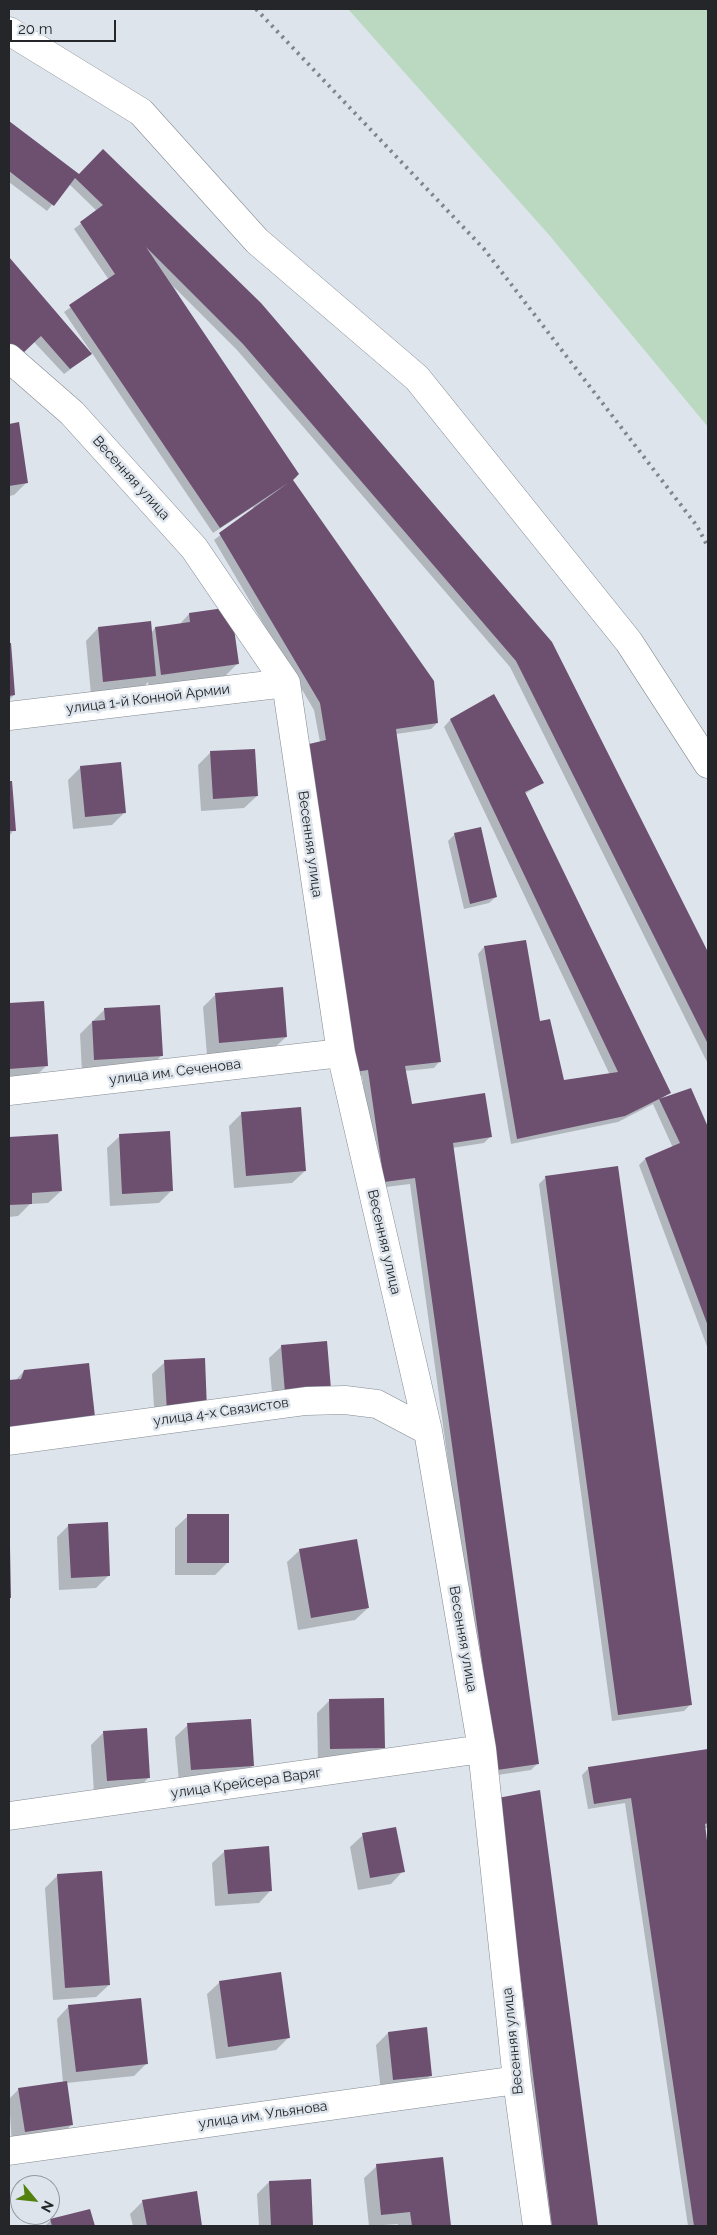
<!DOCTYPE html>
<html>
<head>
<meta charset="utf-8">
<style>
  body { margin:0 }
  #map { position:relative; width:717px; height:2235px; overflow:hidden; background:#dde4ec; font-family:Raleway,sans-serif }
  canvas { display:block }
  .frame { position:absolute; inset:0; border:10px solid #242629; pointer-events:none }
  .north { position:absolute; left:10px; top:2175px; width:50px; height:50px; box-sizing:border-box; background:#dde4ec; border:1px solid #93989e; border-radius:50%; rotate:118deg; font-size:14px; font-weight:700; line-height:20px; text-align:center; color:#242629 }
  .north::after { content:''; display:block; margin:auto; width:18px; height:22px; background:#52810e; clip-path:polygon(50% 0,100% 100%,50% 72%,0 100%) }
  .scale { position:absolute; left:10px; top:20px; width:106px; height:22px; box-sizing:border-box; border:2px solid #242629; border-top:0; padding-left:6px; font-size:15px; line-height:18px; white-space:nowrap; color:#242629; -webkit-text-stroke:4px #dde4ec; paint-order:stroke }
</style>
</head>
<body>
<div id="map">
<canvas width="717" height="2235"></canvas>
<div class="frame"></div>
<div class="north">N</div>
<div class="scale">20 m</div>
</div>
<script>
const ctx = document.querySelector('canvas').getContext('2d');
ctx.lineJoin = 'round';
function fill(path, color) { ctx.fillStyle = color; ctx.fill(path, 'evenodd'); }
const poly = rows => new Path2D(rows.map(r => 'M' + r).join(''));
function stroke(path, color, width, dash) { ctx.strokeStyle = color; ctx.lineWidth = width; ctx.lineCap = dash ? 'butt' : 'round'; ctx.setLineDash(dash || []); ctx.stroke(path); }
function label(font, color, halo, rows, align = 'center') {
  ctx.font = font + ' Raleway,sans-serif'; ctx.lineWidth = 5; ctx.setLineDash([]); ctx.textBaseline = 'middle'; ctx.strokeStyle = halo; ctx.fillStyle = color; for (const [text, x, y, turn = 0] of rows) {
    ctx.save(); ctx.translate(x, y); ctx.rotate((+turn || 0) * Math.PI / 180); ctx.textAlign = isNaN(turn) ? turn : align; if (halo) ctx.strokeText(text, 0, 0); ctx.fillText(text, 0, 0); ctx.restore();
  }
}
fill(poly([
  [348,9,708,9,708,427,550,236]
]), '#bbd9c1');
fill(poly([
  [9,123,79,176,551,642,708,955,708,1064,510,667,237,350,173,286,437,723,431,729,396,734,440,1061,434,1068,405,1071,411,1106,490,1137,484,1143,452,1148,537,1764,531,1770,491,1776,410,1184,378,1188,362,1076,349,1078,303,751,309,745,320,742,314,710,214,540,254,509,253,507,213,533,92,353,64,374,34,342,9,356,9,259,90,353,91,352,64,312,109,280,74,229,97,211,69,184,47,211,9,182],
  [18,424,27,482,14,495,9,496,9,425],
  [229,609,237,664,225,676,149,687,148,682,143,688,91,694,86,641,98,628,151,633,155,628,179,625,189,614],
  [9,644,14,695,9,700],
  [494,696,542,783,525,794,669,1092,662,1099,690,1090,708,1130,708,1349,639,1165,645,1159,673,1148,653,1104,618,1122,511,1144,478,954,484,947,539,1023,563,1082,610,1075,444,727,450,720],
  [210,753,257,796,244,808,201,811,198,765],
  [81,767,124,813,112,825,73,829,68,780],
  [11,782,14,830,9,836,9,783],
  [480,829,496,897,489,903,464,909,448,841,454,835],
  [215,995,286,1037,273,1049,207,1055,203,1007],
  [42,1002,46,1066,34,1078,9,1080,9,1004],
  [105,1009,161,1056,149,1068,82,1072,80,1034],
  [242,1113,305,1171,292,1183,234,1188,229,1126],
  [57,1135,61,1191,48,1203,30,1204,18,1216,9,1217,9,1138],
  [120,1136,172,1190,159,1203,110,1206,107,1148],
  [545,1178,690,1705,684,1711,612,1721,539,1184],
  [326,1342,273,1405,269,1358,282,1346],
  [204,1359,155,1424,152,1374,165,1362],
  [24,1371,9,1438,9,1381,15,1381],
  [188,1516,228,1562,215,1575,175,1575,175,1528],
  [69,1525,108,1576,96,1588,59,1590,57,1537],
  [9,1537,10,1597,9,1598],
  [300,1550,368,1608,355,1620,298,1630,287,1562],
  [330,1700,384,1748,371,1760,318,1761,317,1713],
  [188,1725,253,1765,241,1778,179,1782,175,1737],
  [104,1732,149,1777,137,1790,94,1793,91,1745],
  [708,1750,708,1828,704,1828,708,1857,708,2226,688,2226,625,1803,588,1809,582,1775,589,1768],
  [539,1791,597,2226,545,2226,492,1806],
  [363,1835,403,1871,391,1884,358,1890,350,1847],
  [225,1851,271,1890,259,1903,215,1906,212,1863],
  [58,1875,109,1985,96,1997,53,2000,45,1888],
  [220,1982,289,2037,276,2050,216,2059,207,1994],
  [69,2006,147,2063,134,2076,66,2083,72,2124,60,2137,12,2144,9,2099,19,2089,63,2082,57,2019],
  [388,2033,431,2075,418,2088,381,2092,376,2045],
  [442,2158,449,2226,398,2226,398,2224,369,2226,364,2178,377,2166],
  [310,2180,312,2226,259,2226,257,2194,269,2182],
  [196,2193,201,2226,133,2226,130,2214,143,2201],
  [89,2211,93,2226,45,2226,51,2220]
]), '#0003');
fill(poly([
  [9,121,79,174,103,149,261,303,552,642,708,952,708,1044,516,661,243,344,146,247,299,474,293,480,434,681,438,723,396,729,441,1062,405,1066,412,1104,485,1093,492,1137,453,1143,539,1764,497,1770,415,1178,384,1182,368,1070,355,1072,309,744,326,740,320,703,219,533,288,483,220,528,69,305,115,274,80,222,103,205,75,178,54,206,9,171],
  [9,257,92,354,70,369,41,336,20,356,9,343],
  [19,422,28,483,9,486,9,424],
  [231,607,239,664,161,675,155,627,190,622,189,613],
  [151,621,156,676,103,682,98,627],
  [9,643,11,643,15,695,9,696],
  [494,694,544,783,525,792,671,1093,625,1116,517,1139,484,946,526,940,540,1021,550,1019,564,1080,618,1072,450,719],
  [255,749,258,796,213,799,210,751],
  [121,762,126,813,85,817,80,766],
  [9,781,12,781,16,831,9,831],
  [481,827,497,897,470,904,454,833],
  [283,987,287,1037,219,1043,215,993],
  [44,1001,48,1066,9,1069,9,1003],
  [160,1005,163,1056,94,1060,92,1021,105,1020,104,1008],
  [691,1088,708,1127,708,1326,645,1158,680,1143,659,1099],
  [301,1107,306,1171,246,1176,241,1112],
  [170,1131,173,1191,122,1194,119,1134],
  [58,1134,62,1191,32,1193,32,1204,9,1205,9,1137],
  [618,1166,692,1705,618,1715,545,1176],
  [327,1341,331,1389,285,1393,281,1345],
  [205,1358,207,1410,167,1412,164,1360],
  [89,1363,95,1417,9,1428,9,1380,21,1379,24,1370],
  [187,1514,229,1514,229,1563,187,1563],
  [108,1522,110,1576,71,1578,68,1524],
  [357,1539,369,1608,311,1618,299,1549],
  [9,1548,10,1548,11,1598,9,1598],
  [384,1698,385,1748,330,1749,329,1699],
  [251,1719,254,1766,191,1770,187,1723],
  [147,1728,150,1778,107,1781,103,1731],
  [708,1749,708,1823,705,1824,708,1849,708,2226,694,2226,631,1798,594,1804,588,1767],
  [540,1790,598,2226,552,2226,498,1798],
  [396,1827,405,1872,370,1878,362,1833],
  [269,1846,272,1891,228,1894,224,1850],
  [102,1871,110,1985,65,1988,57,1874],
  [281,1972,290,2038,228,2047,219,1981],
  [141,1998,148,2064,76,2072,68,2005],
  [427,2027,432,2076,393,2080,388,2032],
  [67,2081,73,2125,25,2132,18,2088],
  [443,2157,451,2226,412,2226,410,2212,381,2215,376,2164],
  [311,2179,313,2226,271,2226,269,2181],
  [197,2191,202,2226,147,2226,142,2200],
  [90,2209,95,2226,52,2226,50,2219]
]), '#6d4f70');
const minor = poly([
  [9,31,141,112,257,241,417,378,629,642,708,764],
  [9,358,72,413,194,548,286,683,341,1053,428,1431,482,1749,517,2080,537,2226],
  [9,716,286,683],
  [9,1091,341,1053],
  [9,1441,306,1401,345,1400,377,1404,428,1431],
  [9,1816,482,1749],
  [9,2151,517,2080]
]);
stroke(minor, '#848a91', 29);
stroke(minor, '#fff', 28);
stroke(poly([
  [256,9,484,249,697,526,708,547]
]), '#81858b', 4, [2.5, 5]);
label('14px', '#242629', '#dde4ec', [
  ["Весенняя улица",131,478,48],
  ["улица 1-й Конной Армии",148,699,-7],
  ["Весенняя улица",310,844,82],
  ["улица им. Сеченова",175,1072,-7],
  ["Весенняя улица",384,1242,77],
  ["улица 4-х Связистов",221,1412,-8],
  ["Весенняя улица",463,1639,80],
  ["улица Крейсера Варяг",246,1783,-8],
  ["Весенняя улица",513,2041,-96],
  ["улица им. Ульянова",263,2115,-8]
]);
</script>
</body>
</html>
